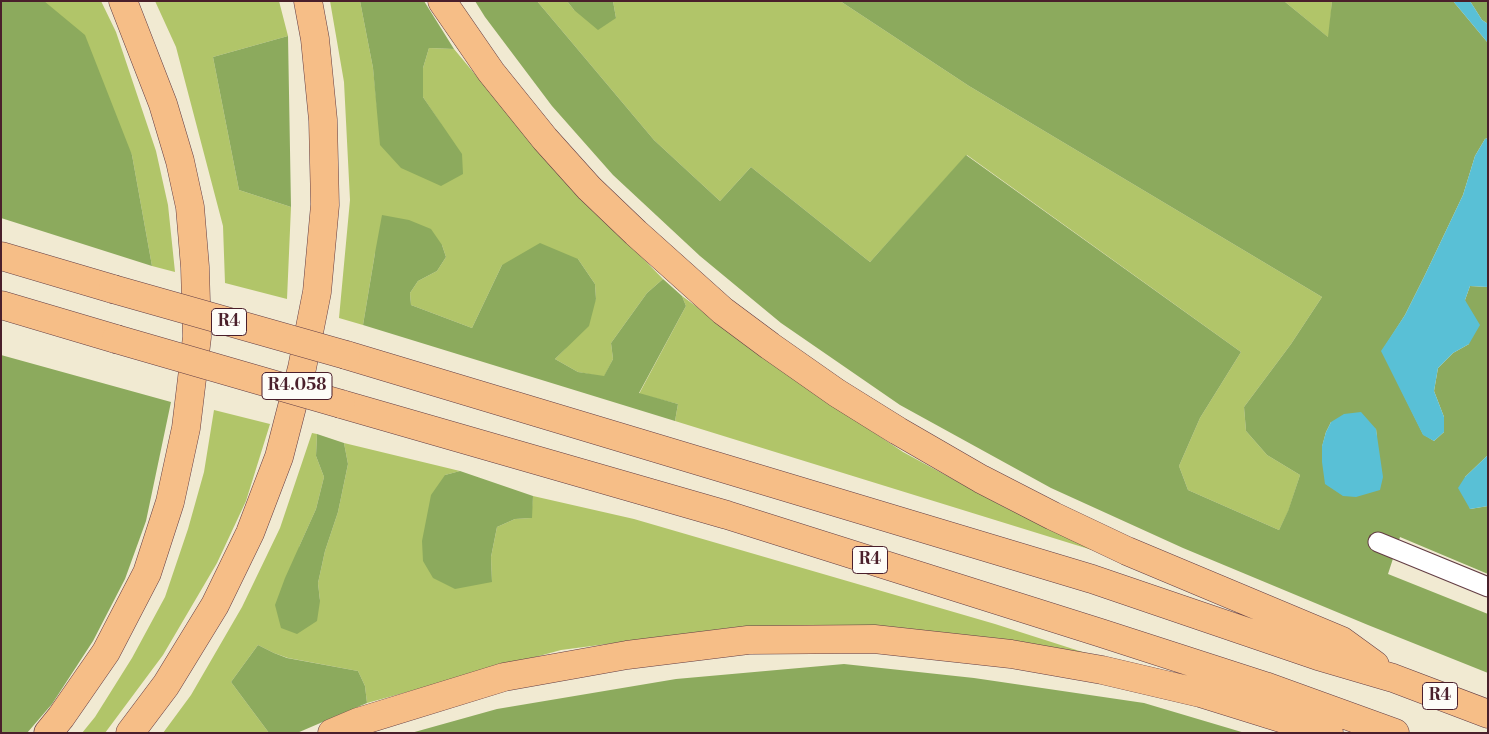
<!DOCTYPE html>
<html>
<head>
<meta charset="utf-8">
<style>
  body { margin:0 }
  #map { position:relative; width:1489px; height:734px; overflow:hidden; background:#f1ead2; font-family:"Libre Bodoni",serif }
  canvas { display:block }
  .frame { position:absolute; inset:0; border:2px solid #4a1f2b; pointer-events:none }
</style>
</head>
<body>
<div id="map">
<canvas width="1489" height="734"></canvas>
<div class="frame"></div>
</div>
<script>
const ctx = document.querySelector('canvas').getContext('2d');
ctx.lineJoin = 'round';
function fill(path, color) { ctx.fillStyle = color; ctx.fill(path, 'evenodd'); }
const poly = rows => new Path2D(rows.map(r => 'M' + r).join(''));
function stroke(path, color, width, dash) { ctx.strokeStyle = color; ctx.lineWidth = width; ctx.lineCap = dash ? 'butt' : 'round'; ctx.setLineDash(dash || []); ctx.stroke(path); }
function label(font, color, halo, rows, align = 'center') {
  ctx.font = font + ' "Libre Bodoni",serif'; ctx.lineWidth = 4; ctx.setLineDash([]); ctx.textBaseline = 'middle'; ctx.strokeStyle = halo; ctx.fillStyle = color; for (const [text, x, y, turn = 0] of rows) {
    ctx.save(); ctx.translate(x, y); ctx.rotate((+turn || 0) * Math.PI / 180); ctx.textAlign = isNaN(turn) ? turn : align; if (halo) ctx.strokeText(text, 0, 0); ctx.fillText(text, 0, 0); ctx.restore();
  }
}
fill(poly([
  [44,1,101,1,116,32,156,151,168,205,175,272,152,266,132,155],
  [155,1,279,1,288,36,213,57,239,190,291,207,287,299,225,283,223,226,176,47],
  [330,1,360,1,373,68,377,106,441,124,423,97,423,68,429,48,454,49,542,155,663,279,647,293,611,343,613,359,604,377,578,372,555,359,565,349,596,299,595,284,578,259,502,265,472,328,411,305,410,293,418,281,437,271,446,257,442,245,375,253,363,325,339,318,350,200,344,82],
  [537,1,567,1,574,10,616,18,613,1,840,1,969,86,1322,297,1291,344,1244,407,1246,431,1267,455,1300,475,1288,512,1279,530,1188,490,1179,466,1200,418,1241,352,967,155,870,262,751,167,720,201,654,140],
  [1284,1,1332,1,1329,38],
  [682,296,803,385,903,452,1006,508,1105,554,675,421,678,404,639,394,686,306],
  [214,410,270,424,246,501,217,563,163,655,105,733,82,733,95,717,132,658,165,597,188,529,204,472],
  [312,433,317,434,316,456,324,477,316,509,299,547,320,601,318,583,325,551,338,512,348,464,344,443,460,471,445,475,492,582,491,557,497,527,515,519,531,518,533,496,634,519,995,624,1092,655,1017,642,928,631,845,626,738,627,561,650,367,703,365,686,358,671,288,658,274,653,258,645,231,682,269,733,163,733,191,695,242,607,280,528]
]), '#b1c569');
fill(poly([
  [1,1,44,1,85,35,132,155,152,266,1,218],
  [360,1,424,1,454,49,429,48,423,68,423,97,462,154,463,174,441,186,401,168,380,145,373,68],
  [475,1,537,1,654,140,720,201,751,167,870,262,966,155,1241,352,1200,418,1179,466,1188,490,1279,530,1288,511,1300,475,1267,455,1246,431,1244,407,1291,344,1322,297,969,86,840,1,1284,1,1328,37,1332,1,1453,1,1488,43,1488,138,1485,139,1475,156,1463,195,1424,277,1405,315,1382,351,1423,434,1434,441,1444,432,1444,417,1434,391,1438,368,1453,353,1469,344,1465,300,1470,286,1488,287,1488,455,1465,477,1470,509,1488,506,1488,574,1400,537,1388,574,1488,614,1488,673,1368,625,1183,548,1051,488,900,405,781,323,700,256,613,175,552,106,485,17],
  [1331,422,1376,429,1377,439,1322,462,1322,447,1326,432],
  [567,1,613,1,616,18,598,30,574,10],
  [1470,1,1488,1,1488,24,1482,20],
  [288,36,291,207,239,190,213,57],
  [382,215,409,220,431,229,442,245,446,257,437,271,418,281,410,293,411,305,472,328,502,265,540,243,578,259,595,284,596,299,589,326,555,359,578,372,604,376,613,359,611,343,647,293,663,279,682,296,686,306,639,393,678,404,675,421,363,325,375,253],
  [1,355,171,402,146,521,125,579,93,641,52,704,27,733,1,733],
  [317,434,344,443,348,464,338,512,325,551,318,583,320,601,317,621,297,634,281,628,275,605,285,578,316,509,324,477,316,456],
  [460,471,533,496,532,518,515,519,497,527,491,557,492,582,455,589,433,578,423,561,422,541,431,495,445,475],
  [258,645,274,653,287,658,358,671,365,686,367,703,297,733,269,733,231,682],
  [844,664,974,678,1144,703,1245,733,411,733,497,709,676,679]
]), '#8caa5d');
fill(poly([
  [1453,1,1470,1,1482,20,1488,24,1488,43],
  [1488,138,1488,287,1470,286,1465,300,1480,325,1469,344,1453,353,1438,368,1434,391,1444,417,1444,432,1434,441,1423,435,1381,351,1405,315,1424,277,1463,195,1475,156,1485,139],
  [1361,412,1376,429,1383,477,1380,490,1356,497,1343,496,1325,484,1322,462,1322,446,1326,432,1331,422,1344,414],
  [1488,455,1488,506,1470,509,1458,488,1465,477]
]), '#59c0d6');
const minor = poly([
  [1378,542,1488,587]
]);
const motorway = poly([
  [442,1,491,72,545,139,589,188,636,233,723,311,770,346,837,393,898,431,981,479,1053,516,1127,551,1342,641,1375,665],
  [1,256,113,289],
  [1,305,116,339],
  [346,355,1092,579,1318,656,1393,678,1488,714],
  [341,404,727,515,1101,633,1265,686,1395,733],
  [48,733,61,717,106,652,147,573,170,502,186,428,197,337,195,267,190,207,180,161,163,104,123,1],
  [130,733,166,685,215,605,250,533,279,457,302,368,317,292,325,205,323,120,315,39,308,1],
  [332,733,358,722,504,677,627,655,748,640,874,639,1011,654,1102,670,1200,693,1329,733]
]);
stroke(minor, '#633d44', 21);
stroke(motorway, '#633d44', 29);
stroke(minor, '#fff', 19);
stroke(motorway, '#f6be87', 28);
const motorwayBridge = poly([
  [113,289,346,355],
  [116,339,341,404]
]);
stroke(motorwayBridge, '#633d44', 29, []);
stroke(motorwayBridge, '#f6be87', 28);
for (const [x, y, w] of [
  [229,322,35],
  [297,386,70],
  [870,560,35],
  [1440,696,35]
]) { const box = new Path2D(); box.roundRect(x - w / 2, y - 13.5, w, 27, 4); ctx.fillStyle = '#fdfcf7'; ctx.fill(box); stroke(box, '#4a1f2b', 1); }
label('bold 16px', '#4a1f2b', null, [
  ["R4",229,322],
  ["R4.058",297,386],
  ["R4",870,560],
  ["R4",1440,696]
]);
</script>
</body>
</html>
